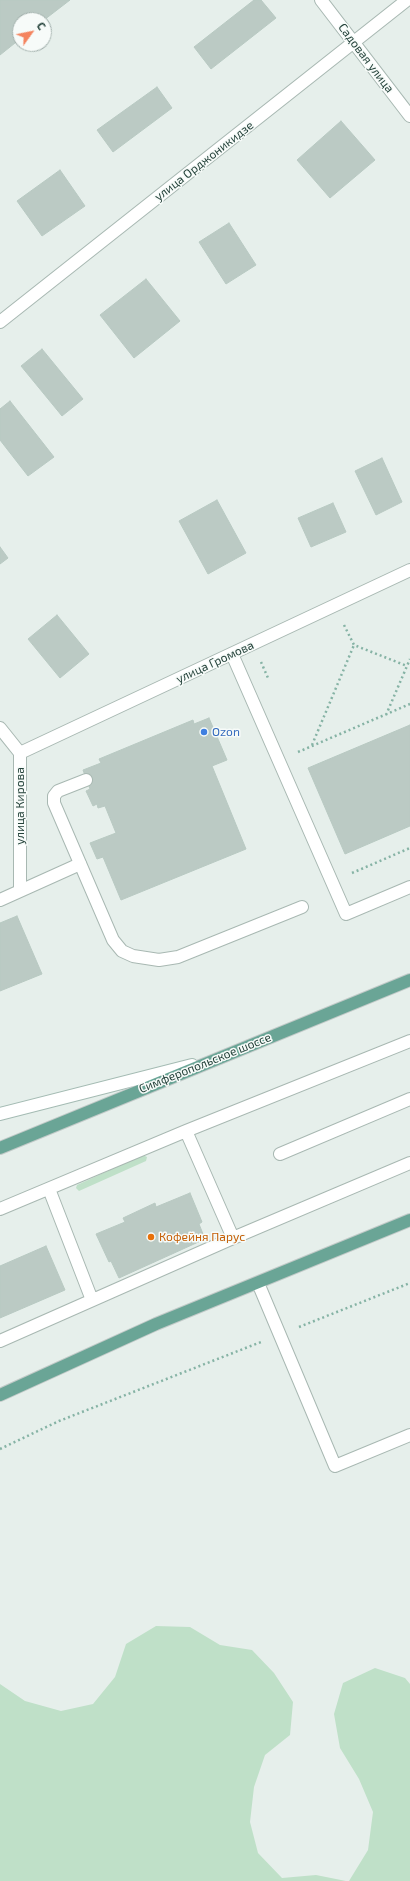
<!DOCTYPE html>
<html>
<head>
<meta charset="utf-8">
<style>
  body { margin:0 }
  #map { position:relative; width:410px; height:1881px; overflow:hidden; background:#e6efeb; font-family:"Exo 2",sans-serif }
  canvas { display:block }
  .north { position:absolute; left:12px; top:12px; width:40px; height:40px; box-sizing:border-box; background:#f7fbf9; border:1px solid #a3b1ad; border-radius:50%; rotate:57deg; font-size:11px; font-weight:700; line-height:16px; text-align:center; color:#24423a }
  .north::after { content:''; display:block; margin:auto; width:14px; height:18px; background:#f4845f; clip-path:polygon(50% 0,100% 100%,50% 72%,0 100%) }
</style>
</head>
<body>
<div id="map">
<canvas width="410" height="1881"></canvas>
<div class="north">С</div>
</div>
<script>
const ctx = document.querySelector('canvas').getContext('2d');
ctx.lineJoin = 'round';
function fill(path, color) { ctx.fillStyle = color; ctx.fill(path, 'evenodd'); }
const poly = rows => new Path2D(rows.map(r => 'M' + r).join(''));
function stroke(path, color, width, dash) { ctx.strokeStyle = color; ctx.lineWidth = width; ctx.lineCap = dash ? 'butt' : 'round'; ctx.setLineDash(dash || []); ctx.stroke(path); }
function label(font, color, halo, rows, align = 'center') {
  ctx.font = font + ' "Exo 2",sans-serif'; ctx.lineWidth = 3; ctx.setLineDash([]); ctx.textBaseline = 'middle'; ctx.strokeStyle = halo; ctx.fillStyle = color; for (const [text, x, y, turn = 0] of rows) {
    ctx.save(); ctx.translate(x, y); ctx.rotate((+turn || 0) * Math.PI / 180); ctx.textAlign = isNaN(turn) ? turn : align; if (halo) ctx.strokeText(text, 0, 0); ctx.fillText(text, 0, 0); ctx.restore();
  }
}
fill(poly([
  [143,1155,147,1157,146,1161,79,1191,76,1188,77,1185],
  [156,1626,190,1627,220,1645,252,1650,274,1673,293,1702,290,1735,265,1755,254,1787,250,1822,258,1853,282,1878,316,1875,346,1881,0,1881,0,1684,25,1701,61,1711,93,1704,115,1677,126,1644],
  [375,1668,405,1678,410,1684,410,1881,349,1881,368,1850,373,1812,359,1779,340,1748,334,1714,343,1683]
]), '#bfe0c8');
const building = poly([
  [0,0,70,0,44,20,20,20,20,39,0,55,0,0],
  [254,0,261,0,276,18,211,69,194,47,254,0],
  [157,87,172,108,113,152,97,130,157,87],
  [341,121,375,160,330,198,297,160,341,121],
  [60,170,85,206,42,236,17,201,60,170],
  [229,223,256,265,226,284,199,242,229,223],
  [146,279,180,321,134,358,100,315,146,279],
  [42,349,83,399,62,416,21,366,42,349],
  [10,401,54,457,28,476,0,440,0,409,10,401],
  [382,458,402,502,376,515,355,471,382,458],
  [217,500,246,553,208,574,179,521,217,500],
  [333,503,346,532,311,547,298,518,333,503],
  [0,547,8,558,0,564,0,547],
  [57,615,89,654,60,678,28,639,57,615],
  [209,718,227,760,212,766,246,849,121,900,103,857,97,859,90,843,116,833,105,806,98,808,97,804,93,806,86,791,90,789,83,770,101,763,99,759,193,720,194,724,209,718],
  [410,725,410,826,345,854,308,768,410,725],
  [17,916,42,974,0,991,0,923,17,916],
  [190,1193,202,1222,199,1224,205,1239,119,1278,111,1261,109,1262,96,1234,125,1222,123,1218,155,1203,156,1207,190,1193],
  [46,1246,65,1290,0,1318,0,1266,46,1246]
]);
fill(building, '#bbcac4');
stroke(building, '#b8c9c2', 1);
const service = poly([
  [232,654,346,914,410,887],
  [86,780,58,791,54,796,54,803,113,940,122,951,133,956,159,960,178,957,302,907],
  [186,1131,233,1238],
  [280,1154,410,1099],
  [49,1189,92,1300],
  [0,1209,186,1131,410,1041],
  [258,1283,335,1466,410,1435],
  [0,1341,233,1238,410,1163]
]);
const minor = poly([
  [321,0,410,116],
  [0,322,407,0],
  [0,728,20,753,20,891],
  [20,753,410,570],
  [0,900,80,864]
]);
const secondary = poly([
  [0,1114,192,1065]
]);
const primary = poly([
  [0,1148,410,980],
  [0,1395,156,1324,410,1220]
]);
stroke(service, '#a8b8b2', 14);
stroke(minor, '#a8b8b2', 14);
stroke(secondary, '#a4bbb3', 14);
stroke(primary, '#c2cac8', 14);
stroke(poly([
  [344,625,354,645,407,666],
  [261,662,268,678],
  [386,715,410,659],
  [312,745,354,645],
  [298,752,410,704],
  [352,873,410,848],
  [299,1327,410,1283],
  [0,1449,59,1421,261,1342]
]), '#86b3a5', 2.5, [2, 3]);
stroke(service, '#fff', 12);
stroke(minor, '#fff', 12);
stroke(secondary, '#fff', 12);
stroke(primary, '#6aa596', 12);
for (const [x, y, r, color] of [
  [204,732,4,"#3f7fe0"],
  [151,1237,4,"#e8710a"]
]) { const dot = new Path2D(); dot.arc(x, y, r, 0, 2 * Math.PI); ctx.fillStyle = color; ctx.fill(dot); stroke(dot, '#f7fbf9', 1.5); }
label('12px', '#24423a', '#f7fbf9', [
  ["Садовая улица",366,58,53],
  ["улица Орджоникидзе",204,161,-38],
  ["улица Громова",215,662,-25],
  ["улица Кирова",20,806,-90],
  ["Симферопольское шоссе",205,1063,-22]
]);
label('12px', '#366cbe', '#f7fbf9', [
  ["Ozon",212,732]
], 'left');
label('12px', '#c56008', '#f7fbf9', [
  ["Кофейня Парус",159,1237]
], 'left');
</script>
</body>
</html>
